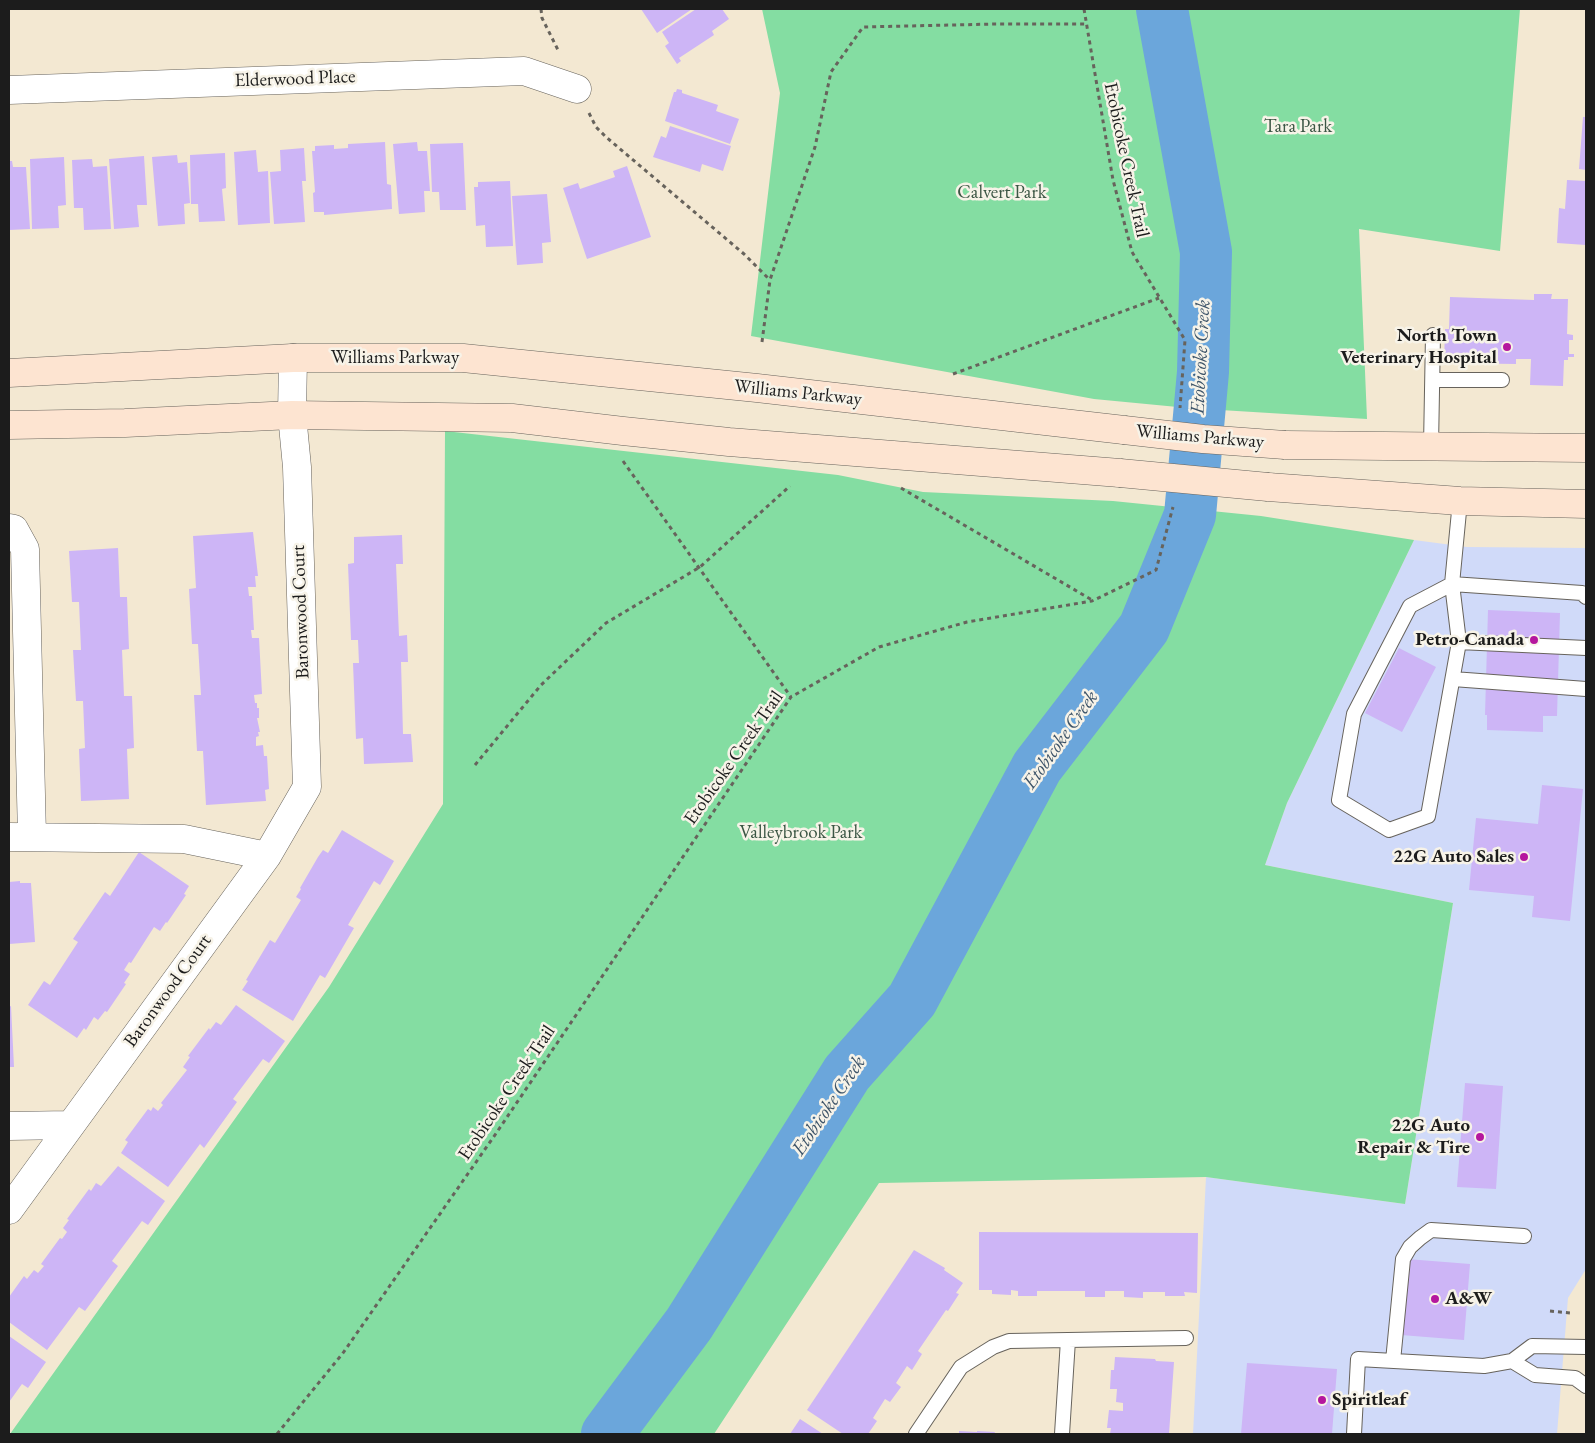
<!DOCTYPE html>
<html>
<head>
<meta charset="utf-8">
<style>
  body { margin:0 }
  #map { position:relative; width:1595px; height:1443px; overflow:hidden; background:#f3e8d2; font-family:"EB Garamond",serif }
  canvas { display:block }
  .frame { position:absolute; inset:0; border:10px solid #1c1c1c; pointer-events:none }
</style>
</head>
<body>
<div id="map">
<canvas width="1595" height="1443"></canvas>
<div class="frame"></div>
</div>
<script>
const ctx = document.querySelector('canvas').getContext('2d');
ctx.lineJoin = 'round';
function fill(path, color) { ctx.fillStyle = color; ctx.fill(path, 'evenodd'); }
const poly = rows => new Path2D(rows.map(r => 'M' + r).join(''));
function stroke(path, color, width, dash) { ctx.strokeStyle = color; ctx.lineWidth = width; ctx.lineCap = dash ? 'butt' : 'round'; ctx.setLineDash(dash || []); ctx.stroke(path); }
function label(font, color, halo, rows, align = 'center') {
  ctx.font = font + ' "EB Garamond",serif'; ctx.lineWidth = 5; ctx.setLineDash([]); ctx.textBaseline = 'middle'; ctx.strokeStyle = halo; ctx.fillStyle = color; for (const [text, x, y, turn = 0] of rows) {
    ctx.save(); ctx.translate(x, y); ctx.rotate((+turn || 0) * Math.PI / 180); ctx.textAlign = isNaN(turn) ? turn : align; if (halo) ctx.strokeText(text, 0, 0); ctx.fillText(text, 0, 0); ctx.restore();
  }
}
fill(poly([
  [1414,540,1467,547,1586,548,1586,1269,1568,1298,1557,1434,1193,1434,1206,1177,1405,1204,1453,903,1265,865,1287,803]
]), '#d0daf9');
fill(poly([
  [762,9,1520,9,1500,251,1359,229,1367,419,1188,408,1094,399,751,336,780,93],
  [445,431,838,475,923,492,1113,501,1261,516,1414,540,1287,803,1265,865,1453,903,1405,1204,1206,1177,879,1183,714,1434,10,1434,329,987,443,804]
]), '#84dda2');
stroke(poly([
  [607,1434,689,1324,847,1073,912,1000,1037,767,1144,628,1190,515,1203,372,1206,252,1162,9]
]), '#6ba6db', 52);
fill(poly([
  [641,9,692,9,657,33],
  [696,9,722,9,729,19,712,31,714,35,679,58,681,61,677,64,665,46,669,43,662,32],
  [677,89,682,90,682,93,718,105,716,111,739,119,730,144,665,121,674,92,676,92],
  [1583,117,1586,117,1586,170,1579,169],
  [670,126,731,146,723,171,702,164,700,172,653,157,661,136,666,138],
  [385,142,387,184,391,185,392,209,324,215,324,212,314,212,313,193,315,192,312,151,315,151,315,146,334,145,334,149,348,148,348,144],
  [417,142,418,151,427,151,430,191,424,191,425,212,399,214,393,144],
  [463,143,466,210,440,210,439,192,432,192,430,144],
  [304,148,306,181,302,181,305,222,274,224,270,172,281,171,280,150],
  [256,150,258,172,268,171,270,223,238,225,234,152],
  [225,153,226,188,222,189,225,221,199,222,198,204,191,204,190,155],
  [177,155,178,163,187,162,190,203,184,204,185,224,158,226,152,157],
  [144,156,147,205,137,205,139,227,114,229,109,159],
  [64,157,66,205,58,206,59,228,32,229,30,159],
  [92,159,93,167,107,166,111,229,84,230,83,208,74,208,72,160],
  [9,161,12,161,13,167,26,167,30,229,9,230],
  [627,166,651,237,587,259,563,188,578,183,580,189,615,177,613,171],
  [1567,180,1586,181,1586,245,1557,243,1559,208,1565,209],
  [510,181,513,246,486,247,485,225,476,226,474,187,478,187,478,182],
  [547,194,551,242,542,243,543,263,517,265,512,196],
  [1534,294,1552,294,1551,299,1568,299,1567,334,1573,335,1573,340,1569,340,1569,354,1574,354,1574,357,1568,357,1568,360,1564,360,1563,386,1530,385,1531,359,1516,359,1516,364,1444,363,1445,329,1449,329,1450,297,1534,300],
  [253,532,258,576,255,576,256,587,248,587,249,596,252,596,254,630,251,630,252,638,259,638,262,694,254,695,255,703,257,703,257,708,259,708,259,718,257,718,260,732,258,732,259,736,256,737,256,746,263,745,264,756,267,756,269,789,265,790,266,801,206,805,203,751,197,751,194,695,201,695,198,644,192,644,189,589,196,588,193,536],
  [402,535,403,564,396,564,399,636,407,635,408,662,401,662,403,734,411,734,413,762,364,764,363,738,356,739,353,663,359,663,358,640,351,640,348,564,354,563,354,537],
  [118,548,120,597,127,597,129,649,122,650,124,696,132,696,134,748,127,749,129,799,81,801,79,749,85,748,83,701,76,701,73,650,81,650,79,602,72,602,69,551],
  [1488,610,1560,613,1557,716,1543,716,1543,732,1487,730,1487,715,1485,715],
  [1399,648,1436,667,1402,732,1365,713],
  [1542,785,1583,789,1570,921,1532,917,1534,896,1469,890,1476,818,1538,824],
  [342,830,394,861,380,885,374,881,348,925,354,928,325,978,320,975,293,1021,242,990,248,981,246,980,270,940,275,943,301,900,296,897,301,889,300,888,318,857,323,850,328,853],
  [139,852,189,886,184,894,186,895,167,923,166,922,160,931,154,927,131,963,129,962,124,970,130,974,124,983,126,984,107,1012,105,1011,98,1020,94,1017,86,1030,84,1028,77,1038,28,1005,44,981,50,985,78,942,73,939,105,892,110,896],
  [20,881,20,883,31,883,35,942,9,944,9,882],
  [236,1005,285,1041,269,1063,263,1059,233,1099,237,1102,204,1148,200,1144,168,1187,121,1153,128,1142,125,1140,148,1109,151,1111,153,1107,158,1111,163,1105,161,1103,187,1070,183,1067,190,1057,188,1056,209,1028,210,1030,216,1022,221,1025],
  [11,1006,14,1067,9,1067,9,1007],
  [1465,1083,1503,1086,1496,1189,1457,1187],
  [118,1166,165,1201,148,1225,142,1221,112,1261,118,1266,85,1311,79,1307,47,1350,9,1322,9,1297,24,1276,27,1279,34,1270,38,1273,44,1266,41,1264,60,1238,62,1239,67,1232,63,1228,69,1220,67,1219,89,1189,91,1191,96,1183,101,1186],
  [979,1232,1198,1233,1197,1293,1184,1292,1185,1296,1165,1296,1165,1292,1143,1292,1143,1298,1124,1297,1124,1291,1105,1291,1105,1297,1085,1297,1085,1291,1037,1291,1037,1296,1018,1296,1018,1291,1011,1290,1011,1295,992,1294,992,1290,979,1290],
  [914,1250,945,1268,944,1270,963,1283,956,1293,959,1294,948,1311,946,1310,918,1351,922,1354,912,1370,907,1366,896,1383,901,1387,890,1402,885,1399,873,1418,877,1421,868,1434,843,1434,807,1410],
  [1407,1259,1470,1264,1464,1340,1401,1335],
  [9,1336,46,1362,28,1388,22,1384,9,1402],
  [1115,1357,1155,1359,1156,1361,1174,1362,1169,1434,1110,1434,1111,1428,1107,1428,1109,1410,1123,1411,1123,1403,1116,1402,1117,1389,1110,1389,1111,1370,1114,1370],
  [1247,1363,1337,1369,1332,1434,1241,1434],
  [800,1419,823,1434,790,1434],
  [959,1431,977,1432,977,1431,995,1432,994,1434,959,1434]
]), '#cdb5f6');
const lane = poly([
  [1433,380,1502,380],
  [1431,446,1433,335],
  [1460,501,1452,584,1582,593,1586,597],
  [1452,584,1459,642,1428,816,1389,830,1339,800,1354,714,1410,606,1452,584],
  [1459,642,1586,648],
  [1453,679,1586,689],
  [1393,1361,1403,1259,1410,1247,1420,1238,1431,1230,1524,1236],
  [1512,1361,1535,1375,1575,1378,1586,1386],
  [916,1434,961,1367,993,1347,1009,1341,1186,1338],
  [1062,1434,1068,1340],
  [1354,1434,1358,1359,1484,1366,1512,1361,1532,1346,1586,1347]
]);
const street = poly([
  [9,90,524,71,577,89],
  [9,528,14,529,25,549,32,836],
  [9,837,184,839,267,856],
  [9,1126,69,1125],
  [9,1210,267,856,307,787,297,467,292,415,293,358]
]);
const secondary = poly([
  [9,373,293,358,463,358,757,388,1124,430],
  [9,425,125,423,292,415,512,418,623,431,729,442,1120,473],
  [1285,445,1586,448],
  [1268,487,1460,501,1586,504]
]);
stroke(lane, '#67635c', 16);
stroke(street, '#67635c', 29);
stroke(secondary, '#67635c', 29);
stroke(poly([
  [541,9,542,18,559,52],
  [1084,9,1113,180,1132,252,1185,340,1180,408],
  [589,113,596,127,606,137,744,254,770,280],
  [762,342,770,280,815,147,831,72,863,27,996,24,1086,24],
  [953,374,1159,298],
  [623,461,791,697],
  [901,488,1092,600],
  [475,765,541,685,606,623,700,567,790,486],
  [1550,1311,1570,1313],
  [277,1434,343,1353,497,1132,791,697,879,647,967,622,1092,601,1156,570,1173,507]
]), '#67635c', 3, [4, 4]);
stroke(lane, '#fff', 14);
stroke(street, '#fff', 28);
stroke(secondary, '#fde4d1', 28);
const secondaryBridge = poly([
  [1124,430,1203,439,1285,445],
  [1120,473,1268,487]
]);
stroke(secondaryBridge, '#67635c', 29, []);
stroke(secondaryBridge, '#fde4d1', 28);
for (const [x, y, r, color] of [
  [1507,347,5,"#b5179e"],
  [1534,640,5,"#b5179e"],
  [1524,857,5,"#b5179e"],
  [1480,1137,5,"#b5179e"],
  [1435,1299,5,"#b5179e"],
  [1322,1400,5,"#b5179e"]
]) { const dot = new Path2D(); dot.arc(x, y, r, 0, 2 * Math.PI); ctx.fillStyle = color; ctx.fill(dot); stroke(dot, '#f7f3e8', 2); }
label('19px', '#1c1c1c', '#f7f3e8', [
  ["Elderwood Place",295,79,-2],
  ["Etobicoke Creek Trail",1126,160,78],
  ["Williams Parkway",395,358],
  ["Williams Parkway",798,393,6],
  ["Williams Parkway",1200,437,5],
  ["Baronwood Court",301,612,-92],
  ["Etobicoke Creek Trail",734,758,-55],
  ["Baronwood Court",168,991,-54],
  ["Etobicoke Creek Trail",507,1093,-56]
]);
label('19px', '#3b5644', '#f7f3e8', [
  ["Tara Park",1298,127],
  ["Calvert Park",1002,193],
  ["Valleybrook Park",801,833]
]);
label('bold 19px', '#1c1c1c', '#f7f3e8', [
  ["North Town",1497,336],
  ["Veterinary Hospital",1497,358],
  ["Petro-Canada",1524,640],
  ["22G Auto Sales",1514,857],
  ["22G Auto",1470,1126],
  ["Repair & Tire",1470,1148],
  ["A&W",1445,1299,"left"],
  ["Spiritleaf",1332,1400,"left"]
], 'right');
label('italic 20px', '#3c5368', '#f7f3e8', [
  ["Etobicoke Creek",1201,357,-87],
  ["Etobicoke Creek",1061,740,-55],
  ["Etobicoke Creek",829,1106,-56]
]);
</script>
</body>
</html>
